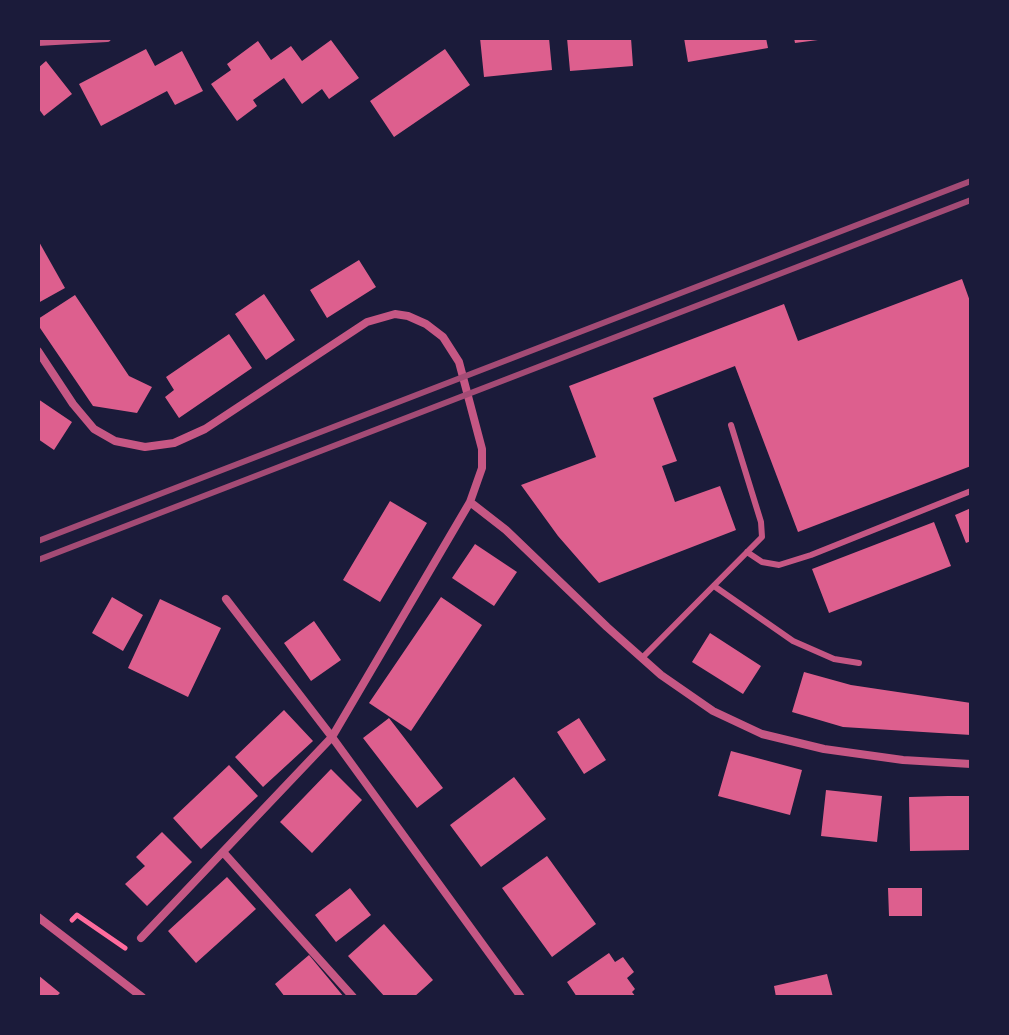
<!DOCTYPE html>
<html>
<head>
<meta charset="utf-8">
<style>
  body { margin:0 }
  #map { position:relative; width:1009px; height:1035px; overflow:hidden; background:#1b1b3a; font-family:Quicksand,sans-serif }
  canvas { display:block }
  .frame { position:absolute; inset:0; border:40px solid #1b1b3a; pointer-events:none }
</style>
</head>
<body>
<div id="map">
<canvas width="1009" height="1035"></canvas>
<div class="frame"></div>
</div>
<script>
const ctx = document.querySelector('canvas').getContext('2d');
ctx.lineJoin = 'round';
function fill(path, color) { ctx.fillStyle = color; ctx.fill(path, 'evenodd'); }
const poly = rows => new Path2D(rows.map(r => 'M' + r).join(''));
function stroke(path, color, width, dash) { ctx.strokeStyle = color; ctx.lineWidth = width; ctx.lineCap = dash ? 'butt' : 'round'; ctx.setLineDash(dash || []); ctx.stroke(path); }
fill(poly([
  [480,38,549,38,552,70,484,77],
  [567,38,631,38,633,66,570,71],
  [684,38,766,38,768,48,688,62],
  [794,38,818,38,818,40,795,43],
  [331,40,359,78,329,99,322,89,302,104,284,78,253,100,257,106,237,121,211,84,231,70,227,64,258,41,271,60,291,46,302,61],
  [146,49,155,66,182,51,203,91,175,105,167,91,101,126,79,84],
  [445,49,470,85,394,137,370,101],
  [46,61,72,94,44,116,38,108,38,68],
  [38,240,65,288,38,303],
  [359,260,376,287,327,318,310,290],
  [962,279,971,304,971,466,798,532,735,366,653,398,677,461,662,466,675,502,720,486,736,530,599,583,558,536,521,485,596,457,569,386,784,304,798,341],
  [264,294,295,340,266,360,235,314],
  [75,295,129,376,152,387,137,413,93,406,38,325,38,319],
  [229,334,252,368,179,418,165,397,174,390,166,377],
  [38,399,72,422,54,450,38,439],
  [390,501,427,523,380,602,343,580],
  [971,508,971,541,966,543,955,515],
  [934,522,951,566,829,613,812,569],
  [475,544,517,572,494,606,452,578],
  [112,597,143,615,123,651,92,633],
  [441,597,482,625,411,731,369,703],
  [160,599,221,628,188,697,128,668],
  [314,621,341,660,311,681,284,643],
  [710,633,761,666,743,694,692,662],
  [804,672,851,685,971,703,971,735,843,727,792,712],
  [284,710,313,741,263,787,235,757],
  [389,718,443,788,417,808,363,738],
  [579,718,606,760,584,774,557,732],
  [731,751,802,770,790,815,718,796],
  [229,765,258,796,201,849,173,818],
  [331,769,362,800,312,853,280,822],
  [514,777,546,819,481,867,450,825],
  [826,790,882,796,877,842,821,836],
  [948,796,971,796,971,850,910,851,909,797],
  [162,832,192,862,147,906,125,884,145,866,136,857],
  [547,856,596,924,552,957,502,888],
  [227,877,256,909,196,963,168,931],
  [350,888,371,915,336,942,315,915],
  [888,888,922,888,922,916,889,916],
  [384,924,433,980,414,997,385,997,348,956],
  [609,953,615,962,623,957,634,972,627,978,635,989,632,992,636,997,577,997,567,982],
  [309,955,344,997,285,997,275,984],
  [827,974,833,997,776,997,774,986],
  [38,975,60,993,56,997,38,997]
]), '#dd5f8e');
stroke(poly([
  [72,920,77,915,125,948]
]), '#ff6b9d', 5);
stroke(poly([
  [747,552,762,562,779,565,811,555,971,491],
  [714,586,793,641,834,659,859,663],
  [642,658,762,537,761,522,731,425]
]), '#c65784', 6);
stroke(poly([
  [38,42,107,38],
  [38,351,73,404,94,429,115,441,145,447,174,443,205,429,367,322,395,314,408,316,426,324,443,337,459,362,482,449,482,468,470,502,332,737,141,938],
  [470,502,506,530,607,627,661,675,713,711,762,734,824,749,903,760,971,764],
  [226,599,332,737,521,997],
  [223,852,353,997],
  [38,917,142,997]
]), '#c65784', 8);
stroke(poly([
  [38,541,971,181],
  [38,560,971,200]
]), '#a44b75', 6);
</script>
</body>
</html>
